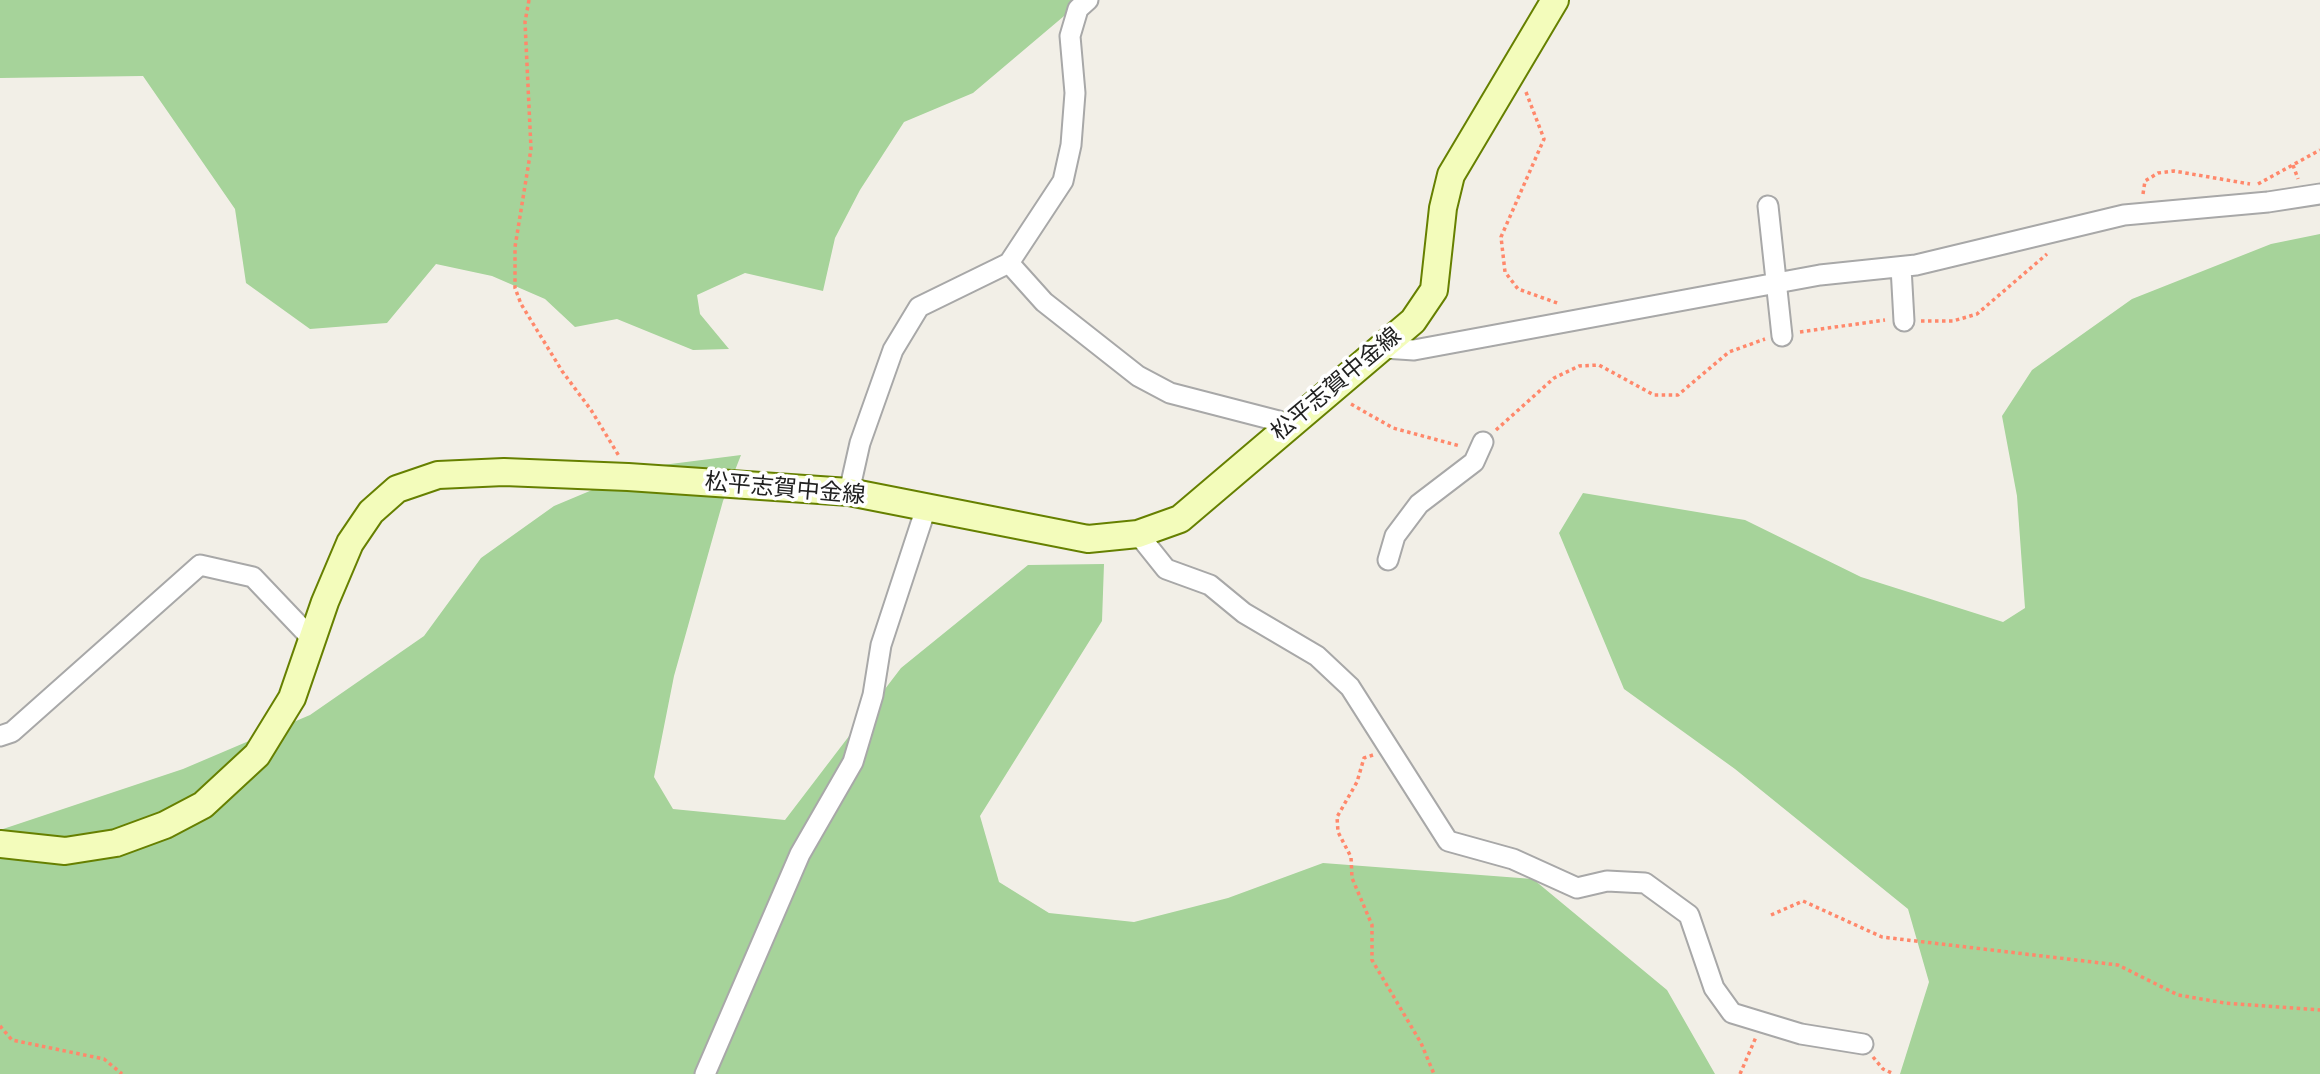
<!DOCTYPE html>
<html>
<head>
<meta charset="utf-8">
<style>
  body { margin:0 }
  canvas { display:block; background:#f2efe7 }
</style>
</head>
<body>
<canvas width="2320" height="1074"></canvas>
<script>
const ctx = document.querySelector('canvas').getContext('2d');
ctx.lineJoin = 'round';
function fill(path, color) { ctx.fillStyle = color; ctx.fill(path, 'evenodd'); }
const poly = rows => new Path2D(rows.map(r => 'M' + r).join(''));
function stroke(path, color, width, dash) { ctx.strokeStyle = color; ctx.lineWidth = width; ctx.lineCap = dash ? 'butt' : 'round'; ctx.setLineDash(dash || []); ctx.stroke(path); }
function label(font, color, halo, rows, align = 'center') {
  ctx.font = font + ' Poppins,"Noto Sans JP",sans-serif'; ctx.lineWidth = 7; ctx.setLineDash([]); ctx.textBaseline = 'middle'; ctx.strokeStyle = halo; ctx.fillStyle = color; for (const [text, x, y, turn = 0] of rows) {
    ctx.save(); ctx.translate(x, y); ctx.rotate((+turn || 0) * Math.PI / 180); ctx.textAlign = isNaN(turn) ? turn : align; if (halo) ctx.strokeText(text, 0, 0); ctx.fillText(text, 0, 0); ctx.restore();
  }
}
fill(poly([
  [0,0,1083,0,973,93,904,122,860,190,835,238,823,291,745,273,697,295,700,314,729,349,693,350,617,319,575,327,545,299,492,276,436,264,387,323,310,329,246,283,235,209,143,76,0,78],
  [2320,234,2320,1074,1900,1074,1929,982,1908,909,1735,769,1624,689,1559,533,1583,493,1745,520,1861,577,2003,622,2025,608,2017,496,2002,416,2032,370,2132,299,2271,244],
  [741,455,723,501,674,676,654,777,673,809,785,820,901,668,1028,565,1104,564,1102,621,980,816,999,882,1049,913,1134,922,1228,898,1323,863,1533,879,1667,990,1715,1074,0,1074,0,830,183,769,310,715,424,636,481,558,554,506,647,467]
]), '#a6d39a');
const street = poly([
  [1768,206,1782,336],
  [1009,263,1044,302,1138,376,1170,393,1290,424],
  [1901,267,1904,321],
  [1384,348,1414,350,1820,275,1916,265,2124,215,2268,202,2320,194],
  [849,492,860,443,893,350,919,307,1009,263,1063,181,1071,145,1075,93,1070,36,1078,9,1088,0],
  [1138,534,1166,569,1210,585,1244,613,1317,656,1350,687,1448,841,1513,859,1577,888,1607,881,1645,883,1689,915,1714,988,1732,1013,1801,1034,1863,1044],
  [1388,560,1395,536,1419,504,1474,462,1483,442],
  [0,736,12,732,200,565,253,577,312,639],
  [705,1074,800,854,853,762,873,695,881,645,926,508]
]);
const secondary = poly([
  [0,844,65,851,116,843,165,825,203,805,257,755,292,698,325,602,350,543,371,512,397,489,438,475,504,472,628,477,849,492,1088,539,1138,534,1180,519,1413,321,1434,290,1443,208,1451,175,1555,0]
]);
stroke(street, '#a8a8a8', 23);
stroke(secondary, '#668000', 30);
stroke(poly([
  [529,0,525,22,531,149,515,247,515,288,521,304,562,371,591,410,619,456],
  [1526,92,1544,139,1501,237,1505,272,1518,289,1560,304],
  [2293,165,2298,179],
  [2258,184,2320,150],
  [2143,194,2145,181,2158,173,2174,171,2250,184],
  [1921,321,1953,321,1977,314,2047,254],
  [1800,332,1885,320],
  [1351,404,1393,428,1460,446],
  [1496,430,1554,378,1579,366,1599,365,1654,395,1678,395,1729,352,1765,339],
  [1373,755,1364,758,1357,782,1337,817,1338,832,1351,857,1352,878,1372,925,1372,960,1421,1043,1434,1074],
  [1771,915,1803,901,1882,937,2118,965,2178,995,2225,1003,2320,1010],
  [0,1026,12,1040,104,1059,122,1074],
  [1873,1057,1883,1069,1894,1074],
  [1740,1074,1756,1037]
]), '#ff886b', 3.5, [3.5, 3.5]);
stroke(street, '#fff', 19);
stroke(secondary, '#f3fcbb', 26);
label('23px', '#212121', '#fff', [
  ["松平志賀中金線",1337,385,-40],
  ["松平志賀中金線",785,490,5]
]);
</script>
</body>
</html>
